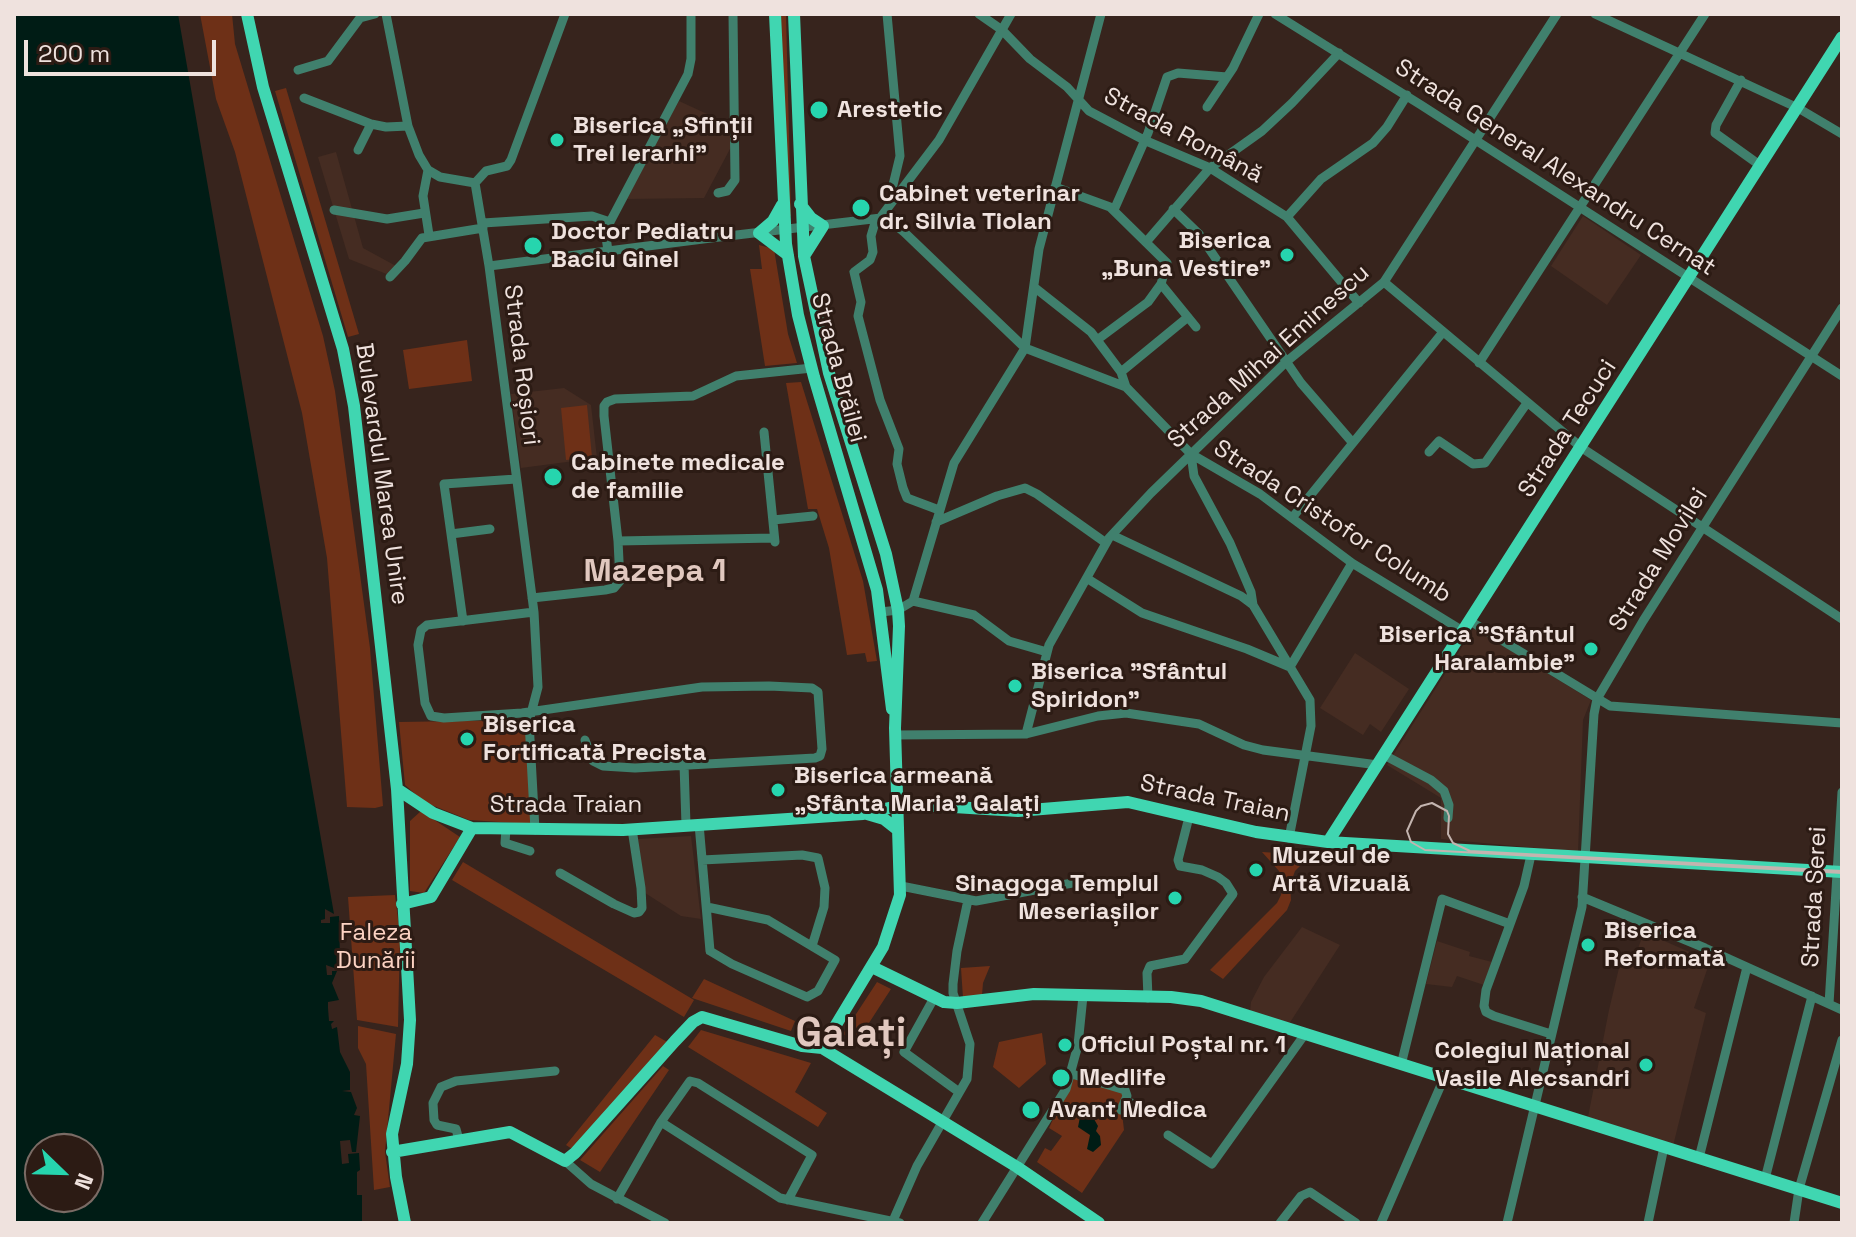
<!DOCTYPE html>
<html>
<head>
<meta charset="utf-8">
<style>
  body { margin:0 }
  #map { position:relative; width:1856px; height:1237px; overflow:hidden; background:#37241d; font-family:"Space Grotesk",sans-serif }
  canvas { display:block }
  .frame { position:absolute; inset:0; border:16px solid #efe2de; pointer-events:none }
  .north { position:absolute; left:24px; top:1133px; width:80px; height:80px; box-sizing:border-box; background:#2c1b14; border:2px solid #7a6b65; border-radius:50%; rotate:113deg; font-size:22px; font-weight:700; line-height:32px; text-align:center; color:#efe2de }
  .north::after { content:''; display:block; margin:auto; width:28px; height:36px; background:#26d5ae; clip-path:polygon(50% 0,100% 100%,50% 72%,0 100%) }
  .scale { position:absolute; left:24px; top:40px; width:192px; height:36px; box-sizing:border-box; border:4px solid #efe2de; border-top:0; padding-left:10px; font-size:24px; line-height:28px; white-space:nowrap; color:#efe2de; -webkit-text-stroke:6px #2c1b14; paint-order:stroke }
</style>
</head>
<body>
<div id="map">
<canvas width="1856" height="1237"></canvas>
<div class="frame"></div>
<div class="north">N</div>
<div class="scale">200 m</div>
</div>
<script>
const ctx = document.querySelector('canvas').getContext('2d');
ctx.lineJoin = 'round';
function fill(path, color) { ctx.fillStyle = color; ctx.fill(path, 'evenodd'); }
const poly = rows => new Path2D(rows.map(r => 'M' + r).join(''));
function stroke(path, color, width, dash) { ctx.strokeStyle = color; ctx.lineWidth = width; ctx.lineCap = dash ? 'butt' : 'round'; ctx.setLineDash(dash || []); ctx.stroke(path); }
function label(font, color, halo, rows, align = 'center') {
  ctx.font = font + ' "Space Grotesk",sans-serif'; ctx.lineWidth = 6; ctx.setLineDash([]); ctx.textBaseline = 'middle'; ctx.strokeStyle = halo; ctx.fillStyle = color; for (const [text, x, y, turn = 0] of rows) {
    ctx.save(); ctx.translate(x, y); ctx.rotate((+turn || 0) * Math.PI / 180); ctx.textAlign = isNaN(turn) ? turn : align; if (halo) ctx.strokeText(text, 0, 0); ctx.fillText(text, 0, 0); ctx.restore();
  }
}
fill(poly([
  [679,101,731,125,731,147,704,198,624,199],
  [336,152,363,248,396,266,389,275,349,259,318,157],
  [1583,216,1641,255,1607,305,1551,266],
  [564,388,591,405,597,458,521,468,511,394],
  [1474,628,1591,700,1583,720,1578,852,1441,839,1441,798,1387,765],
  [1355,653,1409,689,1381,732,1370,724,1363,735,1320,708],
  [691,836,701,919,681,916,642,891,638,839],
  [1302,927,1340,945,1289,1024,1250,1012,1251,1002,1264,977],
  [1644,932,1710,961,1694,1008,1706,1013,1673,1146,1588,1117,1609,1010,1623,951,1636,954],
  [1437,941,1470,952,1469,956,1492,962,1484,985,1457,976,1452,987,1426,984]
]), '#452c22');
fill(poly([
  [200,14,232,14,235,44,323,336,335,391,370,648,383,806,375,808,347,807,327,558,302,413,235,152,216,99],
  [779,14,786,14,791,216,789,216],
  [286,88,359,334,348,337,275,91],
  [759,245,774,249,788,334,797,363,765,366,750,269,762,269],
  [467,340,472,381,409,389,403,350],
  [801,382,863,581,877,661,867,662,865,653,847,655,829,548,817,509,808,509,786,383],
  [587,405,592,457,566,460,561,408],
  [526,720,531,824,469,820,424,802,405,785,399,722],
  [421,811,460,837,424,893,410,891,410,821],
  [1262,852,1311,855,1295,871,1290,885,1291,900,1287,910,1223,979,1210,970,1277,903,1281,895,1283,881,1279,871],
  [463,862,694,1000,684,1017,452,880],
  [395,895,400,935,398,1027,357,1020,348,897],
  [990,966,983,983,982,995,963,998,961,968],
  [704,979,795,1021,791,1031,692,998],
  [877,982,891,989,856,1043,843,1034],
  [358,1026,396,1034,385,1152,390,1187,374,1190,366,1064,358,1048],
  [701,1030,811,1063,795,1092,827,1113,818,1127,688,1047],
  [1042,1033,1046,1064,1019,1088,993,1067,999,1042],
  [655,1035,669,1043,572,1149,566,1145],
  [663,1066,669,1070,600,1172,580,1160],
  [1073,1076,1124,1091,1122,1113,1124,1130,1082,1193,1037,1162,1045,1148,1051,1151,1062,1136,1049,1128]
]), '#6e3017');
fill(poly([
  [14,14,178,14,334,914,325,909,325,919,321,920,321,923,330,923,330,917,339,916,340,961,337,969,326,965,327,975,332,975,332,971,337,971,332,983,339,1000,328,1002,328,1008,329,1021,334,1021,331,1024,332,1029,337,1027,340,1052,350,1072,350,1090,342,1091,351,1092,357,1108,354,1115,360,1116,356,1152,352,1152,350,1140,340,1141,342,1164,349,1163,348,1154,359,1153,360,1170,357,1172,357,1195,362,1195,362,1223,14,1223],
  [40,1149,88,1149,88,1197,40,1197],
  [1086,1116,1094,1119,1098,1126,1096,1131,1100,1136,1101,1145,1093,1152,1087,1149,1090,1135,1078,1127,1080,1117]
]), '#001c15');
stroke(poly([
  [386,14,408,126,419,155,428,170,440,177,475,183],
  [887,14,900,156,893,185],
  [979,14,1002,30,1030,59,1067,87,1089,111,1144,140,1210,168,1287,217,1359,303],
  [1275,14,1421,105,1842,376],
  [1595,14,1798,108,1842,134],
  [298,70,328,61,360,18,375,14],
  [1741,80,1716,125,1715,133,1761,166],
  [304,98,371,124,386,127,408,126],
  [1207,107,1233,68,1259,14],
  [358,150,371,124],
  [428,170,423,196,429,235],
  [475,183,486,171,507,166,511,160,565,14],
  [475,183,489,266],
  [1055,187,1110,207,1167,263,1161,284,1148,302,1097,340],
  [718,193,727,191,735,180,733,14],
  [1173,209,1199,234,1301,383,1352,442],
  [334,210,387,219,424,213],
  [1114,210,1148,133,1167,77,1178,73,1227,77],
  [1287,217,1321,179,1373,143,1387,127,1407,95],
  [483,223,592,216,610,222],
  [1147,241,1210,168,1262,131,1292,103,1339,53],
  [608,251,606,237,610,222,688,74,691,59,691,14],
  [390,277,405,261,422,238,483,228],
  [1384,282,1582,448,1842,619],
  [1161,284,1196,327],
  [1034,287,1091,332,1121,372,1126,387],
  [1479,363,1705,14],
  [1121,372,1188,317],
  [764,432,775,542],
  [1429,452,1439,441,1473,464,1485,463,1527,403],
  [1191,454,1194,476,1230,543,1251,592,1253,605],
  [939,510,907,498,903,488,897,464,899,449,880,400,858,316,861,302,854,272,870,260,873,252,871,236,874,226,939,140,1011,14],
  [1292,518,1443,332],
  [773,520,813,516],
  [936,522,997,496,1025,488,1037,494,1106,543],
  [490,529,451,534,444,484,516,479],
  [451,534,463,621],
  [1112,535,1241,596,1253,605,1310,700,1311,726,1289,838],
  [618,541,774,538],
  [1088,579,1142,613,1247,649,1290,667,1352,563],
  [532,598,605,590,614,588,620,581,618,541,604,416,604,406,607,402,615,399,693,396,736,376,812,368],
  [913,601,974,615,1009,641,1047,652],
  [534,612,427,625,421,630,418,645,425,703,431,716,444,718,522,713,702,687,769,686,812,688,818,692,822,749,820,756,815,758,635,768,603,766,593,761,585,740],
  [881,612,898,610,913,601,954,463,1025,348,1039,249,1101,14],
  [1470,621,1610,706,1842,723],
  [1026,734,1049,645,1109,538,1151,493,1286,362,1384,282,1557,14],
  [895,735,1026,734,1098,716,1126,713,1199,724,1244,745,1263,750,1378,765],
  [1384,755,1431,780,1444,791,1449,805,1448,818],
  [684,764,686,825],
  [699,824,710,951,732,964,807,997,818,991,835,960,768,920,707,907],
  [506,829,505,843,530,851],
  [535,830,529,721,538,687,534,612,489,266,711,238,881,218,888,219,904,232,1025,348,1126,387,1191,454,1260,494,1352,563,1463,631],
  [1531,855,1524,886,1486,990,1484,1006,1486,1012,1494,1016,1551,1034],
  [702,860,802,855,818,858,825,888,824,907,812,946],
  [560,873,614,904,634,913,639,912,642,908,641,888,632,829],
  [901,886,976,901,1083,881],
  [1582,897,1705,948,1842,1010],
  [934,998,904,1052,959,1092],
  [1148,998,1147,973,1150,966,1185,959,1233,894,1226,883,1218,877,1202,870,1180,866,1178,860,1189,817],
  [1829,1004,1842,792],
  [1401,1065,1442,899,1510,924],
  [1072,1074,1125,1090,1127,1096,1121,1110],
  [1131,1103,1155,1113],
  [661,1122,780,1198,900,1223],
  [1168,1135,1212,1164,1305,1034],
  [459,1140,456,1129,437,1125,434,1120,433,1103,441,1087,456,1081,555,1071],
  [1699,1158,1747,967],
  [565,1161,591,1184,665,1223],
  [1765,1179,1812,996],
  [617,1199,661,1122,690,1081,698,1083,812,1155,788,1200],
  [892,1223,917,1166,967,1079,970,1044,953,993,953,984,957,951,968,900],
  [982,1223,1066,1089,1078,1045,1083,996],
  [1280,1223,1301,1196,1310,1192,1356,1223],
  [1381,1223,1444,1078],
  [1507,1223,1582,907,1594,714,1597,699,1643,621,1842,308],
  [1648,1223,1664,1147],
  [1794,1223,1799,1189,1842,1040]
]), '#40806d', 9);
stroke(poly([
  [247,14,263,87,343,349,354,406,397,789,410,1020,407,1064,392,1134,396,1177,405,1223],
  [775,14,786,244,798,315,814,377,877,590,892,709],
  [794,14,804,256,829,373,886,554,898,610,899,626,895,728,900,895,883,947,822,1048],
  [800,204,811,218,823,226,804,256],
  [782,205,773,221,759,233,788,255],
  [397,789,433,813,472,828,623,830,863,814,906,804,1018,811,1128,802,1256,832,1328,842,1842,872],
  [867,814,884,819,898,830],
  [1328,842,1842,37],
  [402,904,431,897,472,828],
  [872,967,944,1002,957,1003,1034,994,1171,997,1201,1001,1842,1203],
  [392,1152,510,1132,565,1161,575,1153,675,1041,693,1022,702,1017,802,1046,822,1048,1017,1167,1099,1223]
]), '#40d6b1', 12);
stroke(poly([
  [1842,871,1470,851,1453,843,1448,834,1449,816,1447,811,1432,803,1421,806,1416,811,1407,831,1411,842,1425,850,1842,873]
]), '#c3b4af', 2);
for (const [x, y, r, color] of [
  [819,110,10,"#26d5ae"],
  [557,140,8,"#26d5ae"],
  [861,208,10,"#26d5ae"],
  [533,246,10,"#26d5ae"],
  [1287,255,8,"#26d5ae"],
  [553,477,10,"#26d5ae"],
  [1591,649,8,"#26d5ae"],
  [1015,686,8,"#26d5ae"],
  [467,739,8,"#26d5ae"],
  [778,790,8,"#26d5ae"],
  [1256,870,8,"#26d5ae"],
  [1175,898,8,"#26d5ae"],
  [1588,945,8,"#26d5ae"],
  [1065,1045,8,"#26d5ae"],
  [1646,1065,8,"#26d5ae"],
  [1061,1078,10,"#26d5ae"],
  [1031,1110,10,"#26d5ae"]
]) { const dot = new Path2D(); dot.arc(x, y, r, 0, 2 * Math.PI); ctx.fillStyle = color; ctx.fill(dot); stroke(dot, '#2c1b14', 3); }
label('bold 24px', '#efe2de', '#2c1b14', [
  ["Arestetic",837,110],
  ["Biserica „Sfinții",573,126],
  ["Trei Ierarhi\"",573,154],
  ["Cabinet veterinar",879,194],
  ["dr. Silvia Tiolan",879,222],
  ["Doctor Pediatru",551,232],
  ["Baciu Ginel",551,260],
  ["Biserica",1271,241,"right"],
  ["„Buna Vestire\"",1271,269,"right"],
  ["Cabinete medicale",571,463],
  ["de familie",571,491],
  ["Biserica \"Sfântul",1575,635,"right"],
  ["Haralambie\"",1575,663,"right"],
  ["Biserica \"Sfântul",1031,672],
  ["Spiridon\"",1031,700],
  ["Biserica",483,725],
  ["Fortificată Precista",483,753],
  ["Biserica armeană",794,776],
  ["„Sfânta Maria” Galați",794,804],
  ["Muzeul de",1272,856],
  ["Artă Vizuală",1272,884],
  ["Sinagoga Templul",1159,884,"right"],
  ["Meseriașilor",1159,912,"right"],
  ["Biserica",1604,931],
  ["Reformată",1604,959],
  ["Oficiul Poștal nr. 1",1081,1045],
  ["Colegiul Național",1630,1051,"right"],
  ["Vasile Alecsandri",1630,1079,"right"],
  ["Medlife",1079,1078],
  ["Avant Medica",1049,1110]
], 'left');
label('24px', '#efe2de', '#2c1b14', [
  ["Strada Română",1183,136,28],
  ["Strada General Alexandru Cernat",1555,168,33],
  ["Strada Mihai Eminescu",1269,357,-42],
  ["Strada Roșiori",521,365,83],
  ["Strada Brăilei",838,368,75],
  ["Strada Tecuci",1568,429,-57],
  ["Bulevardul Marea Unire",381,474,82],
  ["Strada Cristofor Columb",1332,522,33],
  ["Strada Movilei",1659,560,-58],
  ["Strada Traian",1215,799,12],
  ["Strada Traian",566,805],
  ["Strada Serei",1815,897,-87]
]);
label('24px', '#fcd3c3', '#2c1b14', [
  ["Faleza",376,933],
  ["Dunării",376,961]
]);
label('bold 32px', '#e1c8bf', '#2c1b14', [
  ["Mazepa 1",655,572]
]);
label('bold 40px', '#e1c8bf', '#2c1b14', [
  ["Galați",851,1035]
]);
</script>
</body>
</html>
